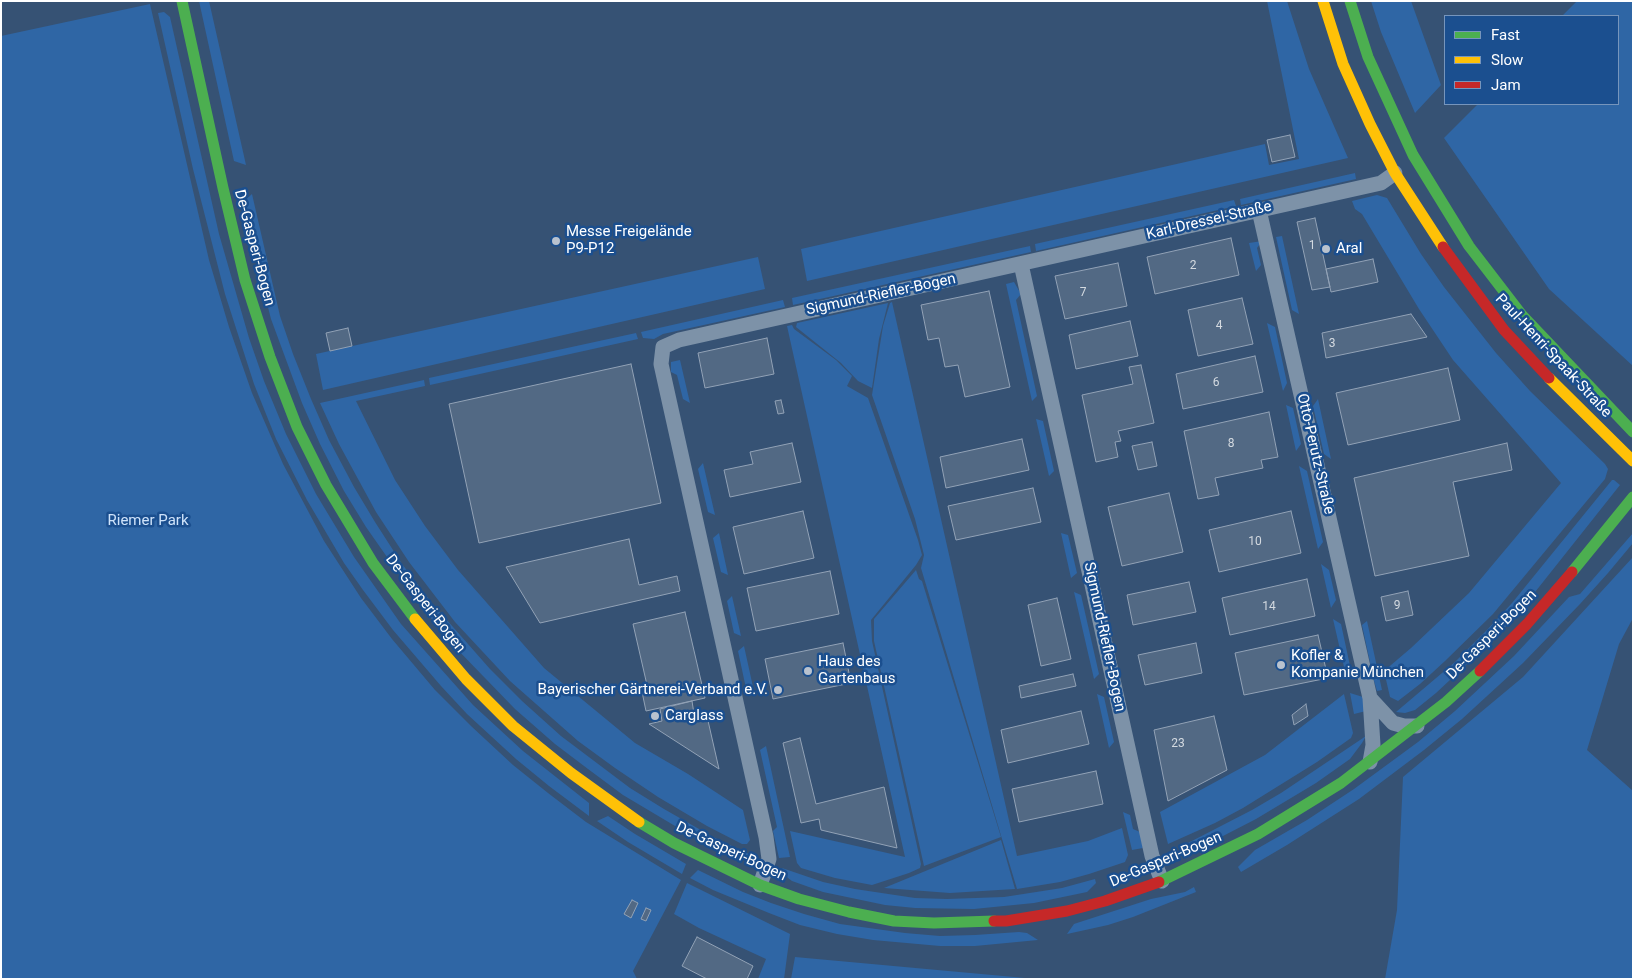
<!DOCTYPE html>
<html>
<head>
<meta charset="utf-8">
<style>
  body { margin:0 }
  #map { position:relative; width:1634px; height:980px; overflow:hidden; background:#365274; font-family:Roboto,sans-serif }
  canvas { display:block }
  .frame { position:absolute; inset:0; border:2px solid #fff; pointer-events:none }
  .legend { position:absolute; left:1444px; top:15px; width:175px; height:90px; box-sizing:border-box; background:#1b4f8f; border:1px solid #7695bc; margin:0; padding:6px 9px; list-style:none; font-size:15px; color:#fff }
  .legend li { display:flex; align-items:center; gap:10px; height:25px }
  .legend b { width:25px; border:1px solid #7695bc }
</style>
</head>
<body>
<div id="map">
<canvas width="1634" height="980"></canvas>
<div class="frame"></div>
<ul class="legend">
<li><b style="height:6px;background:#4caf50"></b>Fast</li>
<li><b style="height:6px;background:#ffc107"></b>Slow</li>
<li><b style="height:6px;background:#c62828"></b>Jam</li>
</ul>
</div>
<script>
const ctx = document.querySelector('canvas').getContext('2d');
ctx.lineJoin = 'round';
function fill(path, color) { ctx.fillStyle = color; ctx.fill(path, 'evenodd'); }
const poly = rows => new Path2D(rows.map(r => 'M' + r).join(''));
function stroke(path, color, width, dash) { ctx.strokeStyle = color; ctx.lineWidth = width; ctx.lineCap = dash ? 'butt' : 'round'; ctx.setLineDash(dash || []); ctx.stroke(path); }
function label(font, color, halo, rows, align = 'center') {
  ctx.font = font + ' Roboto,sans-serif'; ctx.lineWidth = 5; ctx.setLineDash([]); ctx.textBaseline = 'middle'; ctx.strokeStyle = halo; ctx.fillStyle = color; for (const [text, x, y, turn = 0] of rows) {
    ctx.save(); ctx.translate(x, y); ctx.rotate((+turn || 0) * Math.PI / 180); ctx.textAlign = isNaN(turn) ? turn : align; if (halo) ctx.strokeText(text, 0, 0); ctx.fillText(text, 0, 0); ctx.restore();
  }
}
fill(poly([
  [199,1,209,1,246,165,234,161],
  [1267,1,1287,1,1309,69,1348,158,807,281,801,249,1265,144,1269,165,1299,159],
  [1371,1,1411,1,1441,85,1415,113,1381,32],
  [1577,1,1633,1,1633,366,1549,289,1444,138,1478,104,1618,104,1618,16,1562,16],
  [150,4,209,260,229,327,252,393,283,464,324,541,361,598,392,639,435,690,471,726,513,765,548,793,586,822,681,880,633,971,637,979,1,979,1,36],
  [164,12,170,17,219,234,249,338,264,381,286,434,316,494,354,557,401,624,473,705,523,751,589,803,589,816,549,786,516,759,467,714,441,686,393,630,363,590,344,563,307,500,276,439,254,384,225,294,193,169,158,13],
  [1355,173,1356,179,1241,205,1240,199],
  [252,194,280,316,293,354,311,399,329,440,354,487,375,522,402,564,431,602,490,669,522,701,561,736,630,788,664,809,713,837,753,856,751,858,747,860,737,860,707,845,623,795,588,769,555,744,515,709,453,645,422,607,366,527,344,491,320,444,302,403,271,319,253,249,243,202],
  [1377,195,1387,198,1421,254,1444,287,1496,353,1530,391,1605,464,1608,469,1605,479,1493,614,1445,661,1420,684,1398,701,1390,697,1384,671,1411,648,1469,593,1561,483,1453,360,1419,309,1362,214,1355,209,1352,201],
  [1234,200,1236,206,1036,251,1035,244],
  [1282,236,1299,314,1292,310,1276,237],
  [1262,241,1257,248,1261,265,1256,271,1249,243],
  [1030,246,1031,252,793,305,792,298],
  [758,257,765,289,323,390,316,354],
  [1014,282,1021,294,1016,300,1037,396,1032,401,1006,284],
  [783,300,785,307,663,334,654,339,643,338,641,332],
  [892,302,1017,856,1088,841,1122,828,1128,855,1125,862,1089,874,1060,882,1017,889,921,568,924,555,915,519,872,395,883,326,890,303],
  [888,303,879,339,872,388,858,381,841,363,796,327,797,323],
  [1267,323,1275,327,1287,383,1283,391],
  [792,325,794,329,836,360,852,376,847,386,868,398,918,540,922,555,916,565,871,620,872,641,921,864,920,868,909,873,872,885,835,878,801,868,797,863,790,831,905,857,787,326],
  [636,333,638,339,430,385,429,378],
  [680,360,690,403,683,399,677,375,671,372,671,362],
  [424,380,425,386,356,401,395,480,425,526,458,570,544,668,635,743,688,774,743,810,750,840,747,844,742,844,707,826,658,797,615,768,578,741,510,681,455,622,409,562,376,512,339,444,320,403],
  [1318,399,1331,459,1324,454,1313,406],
  [1286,405,1293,408,1301,444,1296,451],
  [1036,419,1043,421,1054,471,1049,476],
  [703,463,715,515,708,512,698,469],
  [1299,466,1307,471,1323,542,1318,549],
  [1612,480,1614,480,1620,485,1520,611,1494,639,1436,693,1415,710,1405,713,1396,712,1455,662,1486,631,1512,603],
  [719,533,728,575,721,572,713,538],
  [1061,533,1068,535,1077,573,1071,578],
  [1633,533,1633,543,1608,573,1580,604,1523,663,1462,719,1424,750,1359,799,1287,845,1241,872,1238,867,1255,850,1307,820,1354,789,1418,742,1455,711,1514,656,1569,597,1580,594],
  [1633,557,1633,618,1619,644,1587,750,1633,791,1633,979,1385,979,1397,910,1403,777,1523,677],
  [1321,564,1329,570,1336,600,1331,608],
  [916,570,919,579,922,581,1001,837,924,866,874,641,874,619],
  [1074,592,1081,595,1099,674,1094,679],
  [732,596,741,636,734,633,727,601],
  [1333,619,1341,624,1352,675,1347,680],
  [1367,621,1382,690,1377,691,1374,681,1362,625],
  [744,646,755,696,747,693,738,651],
  [1350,693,1363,697,1366,711,1354,714],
  [1097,694,1104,697,1114,742,1109,748],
  [1344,694,1353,733,1351,738,1317,762,1243,808,1215,823,1168,844,1160,812,1265,755],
  [1366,736,1362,743,1350,759,1316,783,1256,819,1192,852,1188,843,1252,810,1281,793],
  [766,746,790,857,779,858,773,831,777,827,760,750],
  [1123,812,1130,815,1133,829,1140,832,1143,848,1132,850],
  [608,816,635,834,686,864,682,874,628,842,597,821],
  [1001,840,1015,889,950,893,884,888],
  [782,868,823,882,855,889,915,898,947,899,1004,897,1062,888,1095,879,1096,883,1087,892,1034,903,974,909,915,908,885,905,823,892,792,881,788,878],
  [698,870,743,892,771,903,804,914,840,924,905,933,940,936,975,935,1019,932,1027,933,1038,940,975,946,940,946,873,940,837,934,800,925,769,913,713,890,690,878],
  [687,883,790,934,784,979,758,979,766,959,699,928,674,914],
  [1194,887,1196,892,1133,917,1108,925,1067,934,1074,924,1080,922,1151,899,1185,892],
  [795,957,1036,979,791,979]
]), '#2f66a5');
const building = poly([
  [1290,135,1295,157,1272,162,1267,140,1290,135],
  [1315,218,1330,287,1312,290,1297,222,1315,218],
  [1231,238,1239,275,1155,294,1147,257,1231,238],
  [1373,259,1378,282,1331,292,1326,269,1373,259],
  [1118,263,1127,306,1065,319,1055,276,1118,263],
  [989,291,1010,387,965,397,958,365,945,367,939,338,928,340,921,305,989,291],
  [1242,298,1253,344,1198,356,1188,310,1242,298],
  [1411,314,1427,337,1326,358,1322,333,1411,314],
  [1130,321,1138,356,1076,369,1069,335,1130,321],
  [348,328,352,346,330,351,326,333,348,328],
  [767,338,774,374,705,388,698,353,767,338],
  [1255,356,1263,392,1183,409,1176,374,1255,356],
  [631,364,661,503,479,543,449,404,631,364],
  [1141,365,1154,423,1118,431,1121,441,1115,442,1118,457,1096,462,1082,395,1133,384,1129,367,1141,365],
  [1448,368,1460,420,1348,445,1336,393,1448,368],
  [781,400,784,413,778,414,775,401,781,400],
  [1269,412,1278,457,1261,460,1263,468,1215,478,1219,495,1198,499,1184,431,1269,412],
  [1022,439,1029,470,946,488,940,457,1022,439],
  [1152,442,1157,466,1138,470,1132,446,1152,442],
  [792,443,801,482,730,497,724,470,753,464,750,452,792,443],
  [1507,443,1512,470,1453,482,1469,556,1375,576,1354,478,1507,443],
  [1033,488,1041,522,956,540,948,506,1033,488],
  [1169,493,1183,552,1122,566,1108,507,1169,493],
  [803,511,814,558,744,574,733,527,803,511],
  [1291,511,1301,553,1219,572,1209,530,1291,511],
  [629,539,639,585,677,576,680,591,540,623,506,567,629,539],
  [830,571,839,614,756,631,747,588,830,571],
  [1307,579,1315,616,1230,635,1222,598,1307,579],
  [1189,582,1196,612,1133,625,1127,595,1189,582],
  [1408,591,1413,615,1386,621,1381,597,1408,591],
  [1057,598,1071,659,1041,666,1028,605,1057,598],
  [685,612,705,698,646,711,641,687,647,685,633,624,685,612],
  [1318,635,1328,678,1244,695,1235,653,1318,635],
  [843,643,851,683,773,699,765,659,843,643],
  [1196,643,1202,673,1145,685,1138,655,1196,643],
  [1073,674,1076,686,1021,698,1019,686,1073,674],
  [692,701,694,714,706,712,719,769,649,724,662,721,660,709,692,701],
  [1306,704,1308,716,1294,725,1292,715,1306,704],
  [1081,711,1089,744,1008,763,1001,730,1081,711],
  [1214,716,1227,770,1168,801,1154,730,1214,716],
  [800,738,816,804,884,787,897,848,821,830,819,819,801,823,783,743,800,738],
  [1096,771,1103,804,1019,822,1012,789,1096,771],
  [632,900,638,903,631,918,624,914,632,900],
  [646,908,651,910,646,921,641,919,646,908],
  [697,937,753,966,747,979,707,979,682,966,697,937]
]);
fill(building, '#526984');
stroke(building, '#92a2b6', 1);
stroke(poly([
  [1259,210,1370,698,1373,745,1370,762],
  [1021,264,1152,856,1162,881],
  [1370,698,1393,723,1404,726,1417,726],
  [760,885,769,859,766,837,661,364,663,347,679,340,1381,183,1395,173]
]), '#7d92a8', 15);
stroke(poly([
  [182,1,223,188,245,280,270,357,297,427,326,485,373,563,415,619],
  [1350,1,1368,57,1413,155,1469,246,1522,315,1633,432],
  [1572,572,1633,497],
  [639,822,674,843,760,885,799,899,849,912,894,921,934,923,994,921],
  [1159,882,1258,834,1341,783,1446,702,1480,671]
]), '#4caf50', 11);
stroke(poly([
  [1323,1,1343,64,1370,124,1395,173,1443,247],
  [1549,378,1633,461],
  [415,619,466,679,513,726,571,773,639,822]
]), '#ffc107', 11);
stroke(poly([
  [1443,247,1504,330,1549,378],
  [1480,671,1527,624,1572,572],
  [994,921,1006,921,1067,911,1105,901,1159,882]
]), '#c62828', 11);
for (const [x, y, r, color] of [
  [556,241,5,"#b9c2ce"],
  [1326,249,5,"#b9c2ce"],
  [1281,665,5,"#b9c2ce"],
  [808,671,5,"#b9c2ce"],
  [778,690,5,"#b9c2ce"],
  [655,716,5,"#b9c2ce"]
]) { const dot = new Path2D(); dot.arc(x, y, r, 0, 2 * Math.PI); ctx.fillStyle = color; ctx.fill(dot); stroke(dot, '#1b4f8f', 2); }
label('12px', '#d4dae0', null, [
  ["1",1312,246],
  ["2",1193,266],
  ["7",1083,293],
  ["4",1219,326],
  ["3",1332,344],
  ["6",1216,383],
  ["8",1231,444],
  ["10",1255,542],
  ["9",1397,606],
  ["14",1269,607],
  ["23",1178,744]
]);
label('15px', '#fff', '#1b4f8f', [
  ["Karl-Dressel-Straße",1209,221,-13],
  ["De-Gasperi-Bogen",254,248,75],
  ["Sigmund-Riefler-Bogen",881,295,-12],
  ["Paul-Henri-Spaak-Straße",1553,356,47],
  ["Otto-Perutz-Straße",1315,454,77],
  ["De-Gasperi-Bogen",425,604,52],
  ["De-Gasperi-Bogen",1492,635,-45],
  ["Sigmund-Riefler-Bogen",1104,637,78],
  ["De-Gasperi-Bogen",731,852,25],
  ["De-Gasperi-Bogen",1166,860,-23]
]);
label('15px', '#fff', '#1b4f8f', [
  ["Messe Freigelände",566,232],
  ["P9-P12",566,249],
  ["Aral",1336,249],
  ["Kofler &",1291,656],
  ["Kompanie München",1291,673],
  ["Haus des",818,662],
  ["Gartenbaus",818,679],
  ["Bayerischer Gärtnerei-Verband e.V.",768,690,"right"],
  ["Carglass",665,716]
], 'left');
label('15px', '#cfe3fa', '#1b4f8f', [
  ["Riemer Park",148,521]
]);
</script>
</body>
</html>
